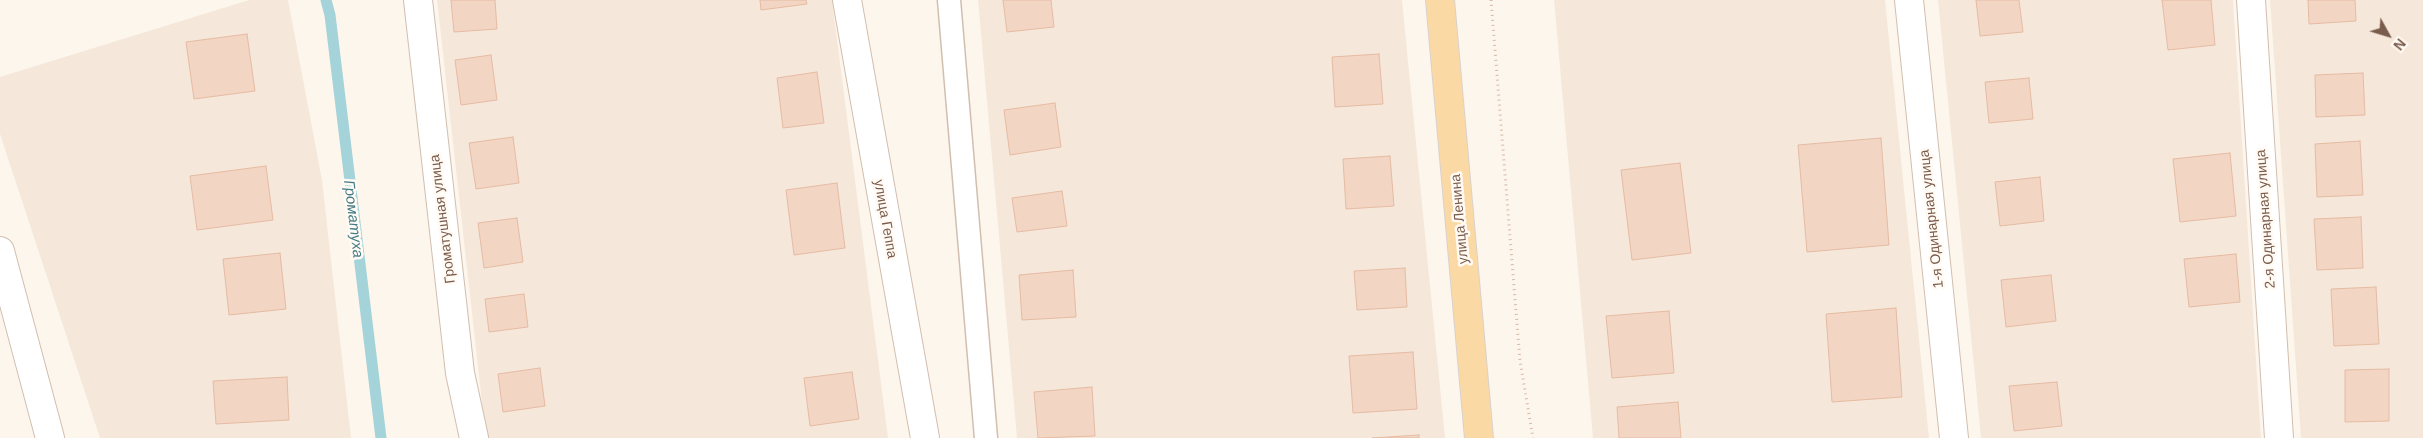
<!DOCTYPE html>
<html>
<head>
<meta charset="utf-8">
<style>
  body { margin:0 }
  #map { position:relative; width:2423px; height:438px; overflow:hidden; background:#fdf6ec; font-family:Arial,sans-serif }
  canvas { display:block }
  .north { position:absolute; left:2363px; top:10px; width:50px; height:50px; -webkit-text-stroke:4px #fffaf3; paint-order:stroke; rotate:129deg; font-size:14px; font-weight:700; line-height:20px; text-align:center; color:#7a5c4d }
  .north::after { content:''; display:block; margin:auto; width:18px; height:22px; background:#7a5c4d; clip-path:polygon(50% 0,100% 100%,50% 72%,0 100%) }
</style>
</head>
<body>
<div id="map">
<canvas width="2423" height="438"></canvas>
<div class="north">N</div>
</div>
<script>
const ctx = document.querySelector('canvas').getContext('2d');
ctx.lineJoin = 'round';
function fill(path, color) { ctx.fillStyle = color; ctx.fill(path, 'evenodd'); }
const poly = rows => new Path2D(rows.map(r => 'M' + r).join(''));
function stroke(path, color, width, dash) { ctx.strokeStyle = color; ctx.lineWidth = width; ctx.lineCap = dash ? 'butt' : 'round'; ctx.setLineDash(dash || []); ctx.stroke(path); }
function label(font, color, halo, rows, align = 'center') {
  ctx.font = font + ' Arial,sans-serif'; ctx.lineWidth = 5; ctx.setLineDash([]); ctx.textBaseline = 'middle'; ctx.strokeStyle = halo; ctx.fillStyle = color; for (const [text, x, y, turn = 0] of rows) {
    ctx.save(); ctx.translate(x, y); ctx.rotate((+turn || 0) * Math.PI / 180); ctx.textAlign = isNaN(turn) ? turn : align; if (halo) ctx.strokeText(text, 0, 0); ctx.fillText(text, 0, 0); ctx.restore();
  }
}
fill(poly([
  [249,0,288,0,322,180,351,438,100,438,0,134,0,77],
  [437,0,832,0,888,438,486,438],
  [978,0,1402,0,1445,438,1017,438],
  [1554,0,1885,0,1929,438,1593,438],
  [1938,0,2233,0,2261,438,1981,438],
  [2270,0,2423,0,2423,438,2301,438]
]), '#f5e8da');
stroke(poly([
  [326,0,330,15,381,438]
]), '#a5d3da', 11);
const building = poly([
  [451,0,495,0,497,29,454,32,451,0],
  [760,0,806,0,807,4,761,10,760,0],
  [1003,0,1051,0,1054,27,1007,32,1003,0],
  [1976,0,2019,0,2023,32,1980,36,1976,0],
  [2162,0,2211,0,2215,45,2168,50,2162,0],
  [2308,0,2355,0,2356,21,2309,24,2308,0],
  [247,34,255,91,194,99,186,42,247,34],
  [1379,54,1383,104,1335,107,1332,57,1379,54],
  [491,55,497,100,461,105,455,60,491,55],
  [817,72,824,123,783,128,777,78,817,72],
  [2363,73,2365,115,2316,117,2315,75,2363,73],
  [2029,78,2033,119,1989,123,1985,82,2029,78],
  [1055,103,1061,147,1010,155,1004,110,1055,103],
  [513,137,519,183,476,189,469,143,513,137],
  [1881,138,1889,245,1807,252,1798,145,1881,138],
  [2360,141,2363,195,2317,197,2315,144,2360,141],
  [2230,153,2236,216,2180,222,2173,159,2230,153],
  [1390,156,1394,206,1346,209,1343,159,1390,156],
  [1680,163,1691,253,1632,260,1621,170,1680,163],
  [266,166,273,220,197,230,190,176,266,166],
  [2040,177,2044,221,2000,226,1995,182,2040,177],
  [837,183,845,248,794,255,786,190,837,183],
  [1062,191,1067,226,1017,232,1012,198,1062,191],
  [2361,217,2363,268,2317,270,2314,219,2361,217],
  [517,218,523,262,484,268,478,223,517,218],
  [280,253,286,309,229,315,223,259,280,253],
  [2236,254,2240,302,2189,307,2184,259,2236,254],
  [1405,268,1407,307,1357,310,1354,271,1405,268],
  [1073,270,1076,317,1022,320,1019,275,1073,270],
  [2051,275,2056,321,2006,327,2001,280,2051,275],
  [2376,287,2379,344,2334,346,2331,289,2376,287],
  [524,294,528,327,489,332,485,299,524,294],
  [1896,308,1902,397,1832,402,1826,314,1896,308],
  [1669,311,1674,373,1612,378,1606,316,1669,311],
  [1413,352,1417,409,1353,413,1349,356,1413,352],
  [540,368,545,406,503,412,498,374,540,368],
  [2389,369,2389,421,2345,422,2345,370,2389,369],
  [852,372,859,419,810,426,804,378,852,372],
  [287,377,289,420,216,424,213,381,287,377],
  [2057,382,2062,426,2014,431,2009,386,2057,382],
  [1092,387,1095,436,1038,438,1034,392,1092,387],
  [1678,402,1681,438,1619,438,1617,407,1678,402],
  [1419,435,1419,438,1372,438,1419,435]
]);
fill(building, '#f3d5c3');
stroke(building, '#e6bba3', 1);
const lane = poly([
  [949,0,986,438]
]);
const street = poly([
  [418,0,460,373,474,438],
  [847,0,925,438],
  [1909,0,1954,438],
  [2251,0,2279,438],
  [0,251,50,438]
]);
const primary = poly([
  [1440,0,1479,438]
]);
stroke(lane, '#d1beb0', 25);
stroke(street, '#d1beb0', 30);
stroke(primary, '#dad1cd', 30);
stroke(poly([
  [1491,0,1520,361,1533,438]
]), '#d9b8a5', 3, [1, 4]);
stroke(lane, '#fff', 22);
stroke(street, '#fff', 28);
stroke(primary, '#fbd9a5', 28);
label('14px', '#7a5c4d', '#fffaf3', [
  ["Громатушная улица",443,219,-97],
  ["улица Геппа",885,219,80],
  ["улица Ленина",1460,219,-95],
  ["1-я Одинарная улица",1932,219,-96],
  ["2-я Одинарная улица",2266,219,-94]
]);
label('italic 15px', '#437c86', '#fffaf3', [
  ["Громатуха",353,219,83]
]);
</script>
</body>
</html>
